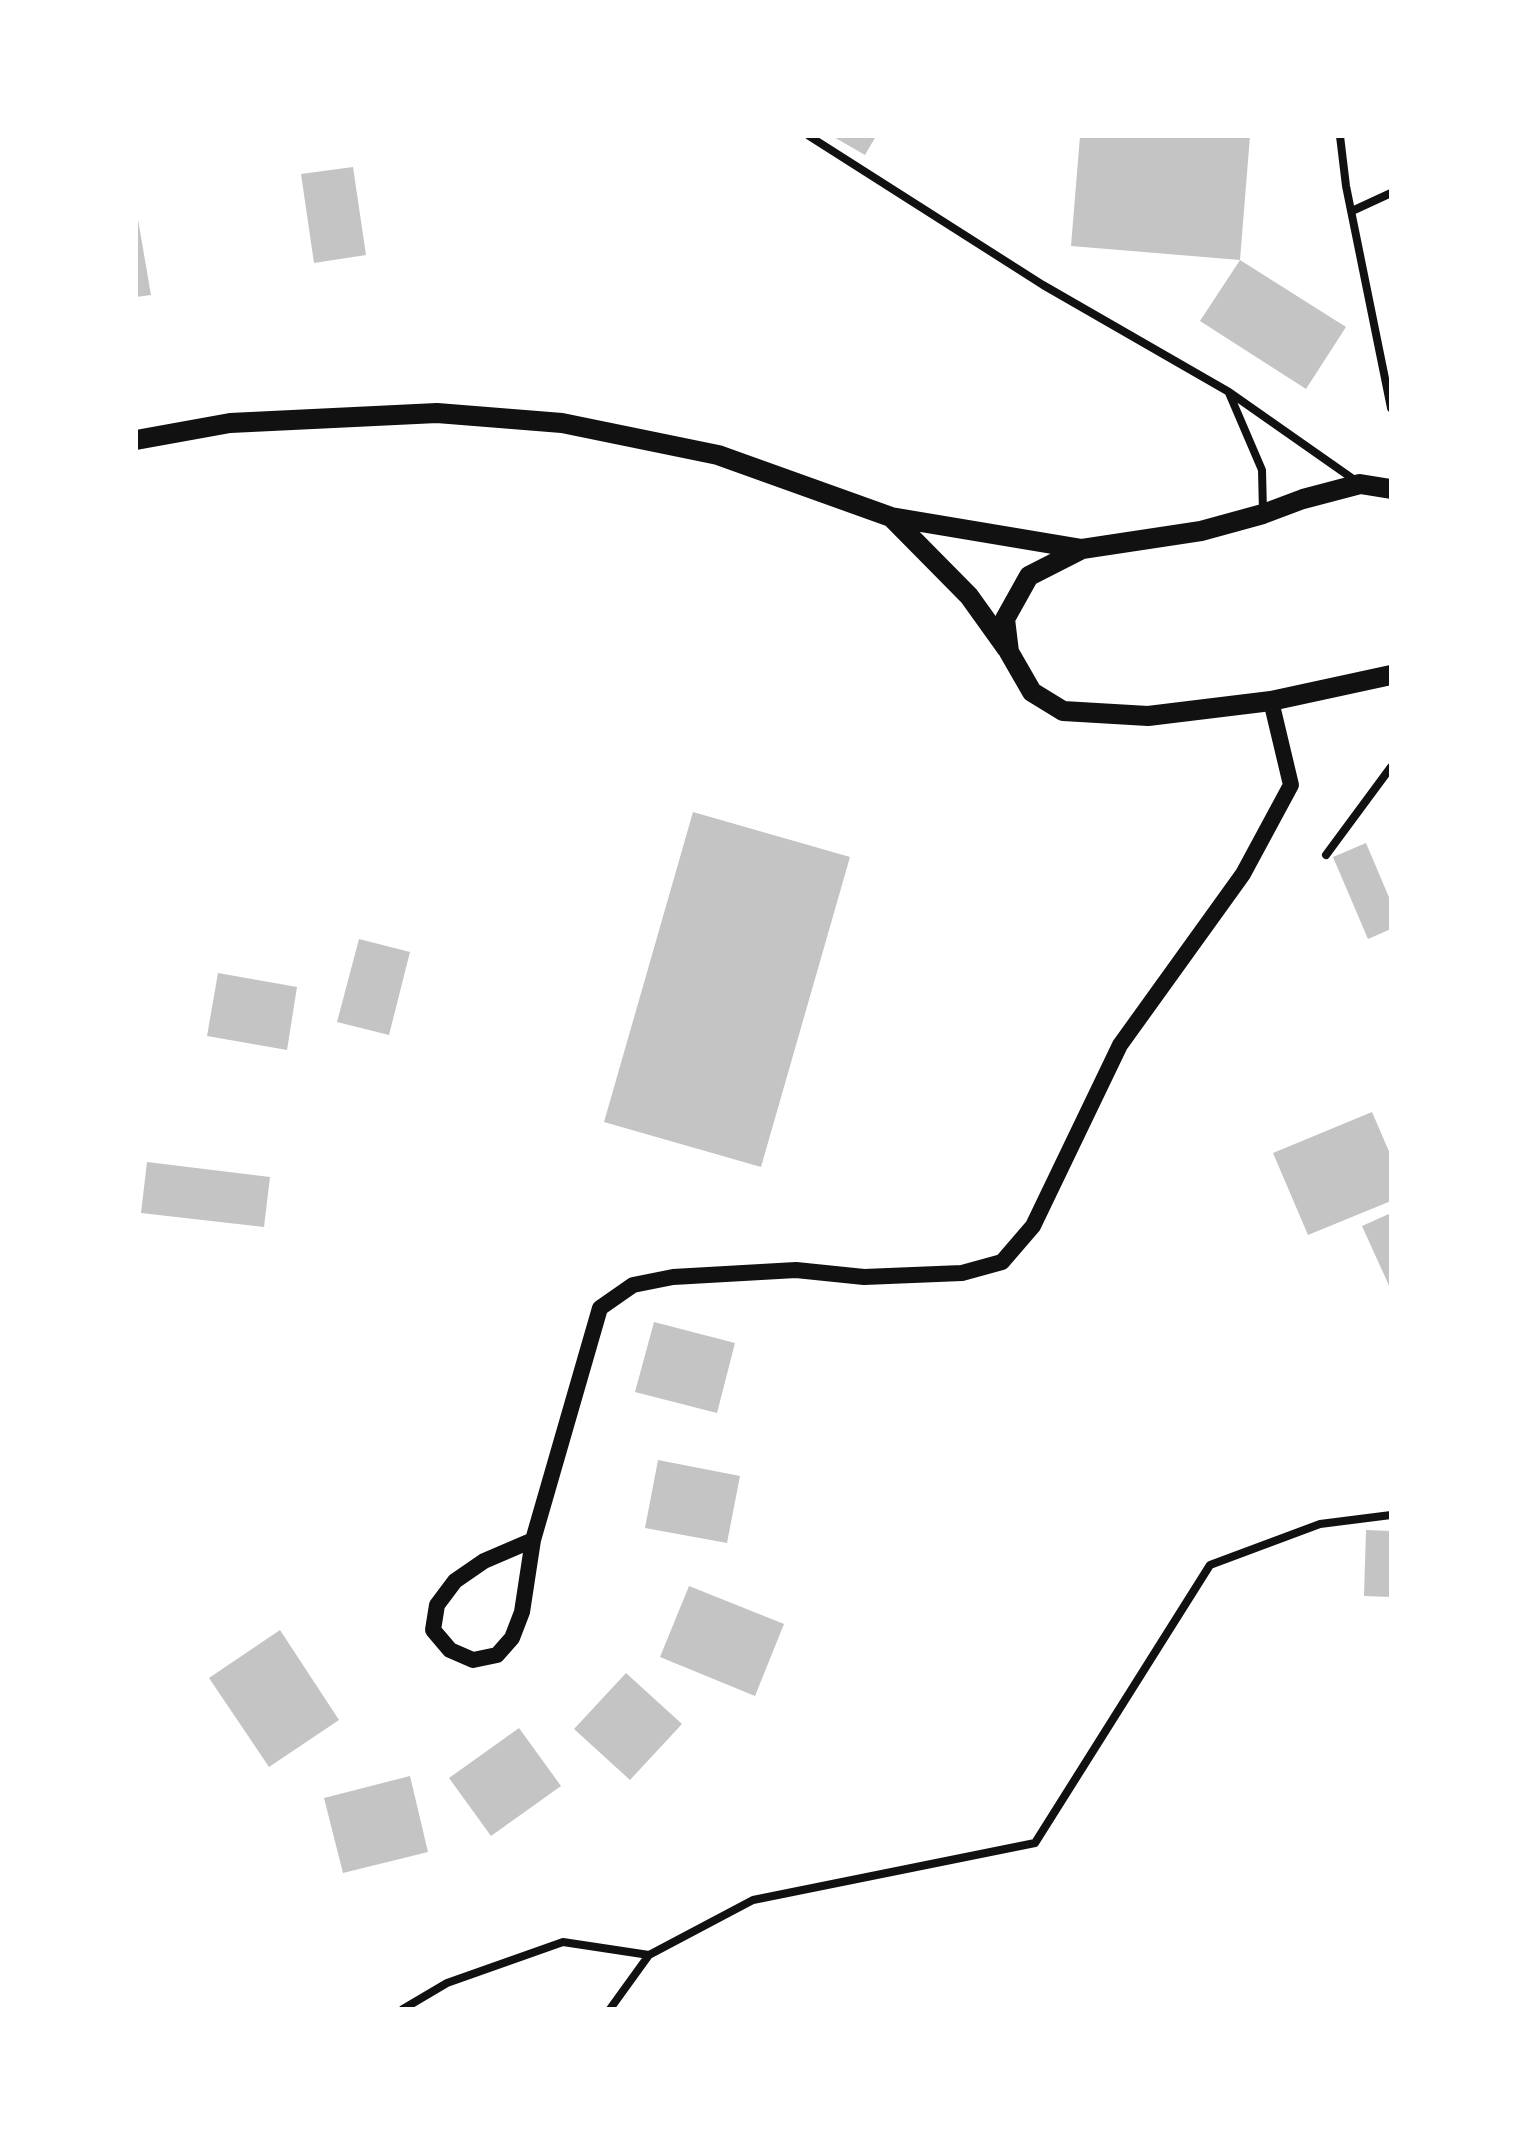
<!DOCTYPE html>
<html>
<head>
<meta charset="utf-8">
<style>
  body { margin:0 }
  #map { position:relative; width:1527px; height:2145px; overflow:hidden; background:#fff; font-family:Ubuntu,sans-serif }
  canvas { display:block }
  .frame { position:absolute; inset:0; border:138px solid #fff; pointer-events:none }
</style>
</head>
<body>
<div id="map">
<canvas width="1527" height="2145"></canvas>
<div class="frame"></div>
</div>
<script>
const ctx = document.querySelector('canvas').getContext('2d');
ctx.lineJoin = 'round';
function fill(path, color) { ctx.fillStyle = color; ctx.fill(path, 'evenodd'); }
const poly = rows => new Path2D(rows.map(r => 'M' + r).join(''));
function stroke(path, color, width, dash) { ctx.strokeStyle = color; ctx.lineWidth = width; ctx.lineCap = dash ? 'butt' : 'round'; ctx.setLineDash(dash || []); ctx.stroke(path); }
fill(poly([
  [832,136,876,136,865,155],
  [1080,136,1250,136,1240,260,1071,246],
  [353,167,366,255,314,263,301,174],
  [136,208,151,295,136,297],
  [1240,260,1346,327,1306,389,1200,321],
  [693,812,850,857,761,1167,604,1122],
  [1366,843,1391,902,1391,929,1368,939,1333,857],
  [359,939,410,952,389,1035,337,1022],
  [218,973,297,987,287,1050,207,1036],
  [1372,1112,1391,1156,1391,1201,1308,1235,1273,1153],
  [147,1162,270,1177,264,1227,141,1213],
  [1391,1213,1391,1290,1362,1226],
  [654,1322,735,1343,717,1413,635,1392],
  [658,1460,740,1476,727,1543,645,1528],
  [1366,1530,1391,1531,1391,1597,1364,1596],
  [689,1586,784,1624,755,1696,660,1657],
  [280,1630,339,1720,269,1767,209,1678],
  [626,1673,682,1724,630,1780,574,1729],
  [519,1728,561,1786,491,1836,449,1778],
  [410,1776,428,1852,343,1873,324,1798]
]), '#c4c4c4');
stroke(poly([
  [809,136,1043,285,1229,392,1356,481],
  [1340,136,1346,186,1391,408],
  [1352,211,1391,193],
  [1229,393,1262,470,1263,512],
  [1326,855,1391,767],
  [403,2009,447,1983,563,1942,649,1955],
  [610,2009,649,1955,753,1900,1035,1843,1210,1565,1320,1524,1391,1515]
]), '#111', 8);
stroke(poly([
  [533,1540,522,1612,512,1638,497,1655,473,1660,450,1650,433,1630,437,1605,455,1581,484,1561,533,1540,600,1308,633,1285,673,1277,796,1270,864,1277,962,1273,1002,1262,1033,1226,1120,1045,1243,874,1291,785,1271,701]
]), '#111', 16);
stroke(poly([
  [136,440,230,423,437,413,562,423,718,455,891,517,1082,549],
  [1391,489,1360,484,1303,499,1263,514,1201,531,1082,549,1029,576,1005,619,1009,652,1032,692,1063,711,1148,716,1271,701,1391,675],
  [891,517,969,596,1007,649]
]), '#111', 20);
</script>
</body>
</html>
